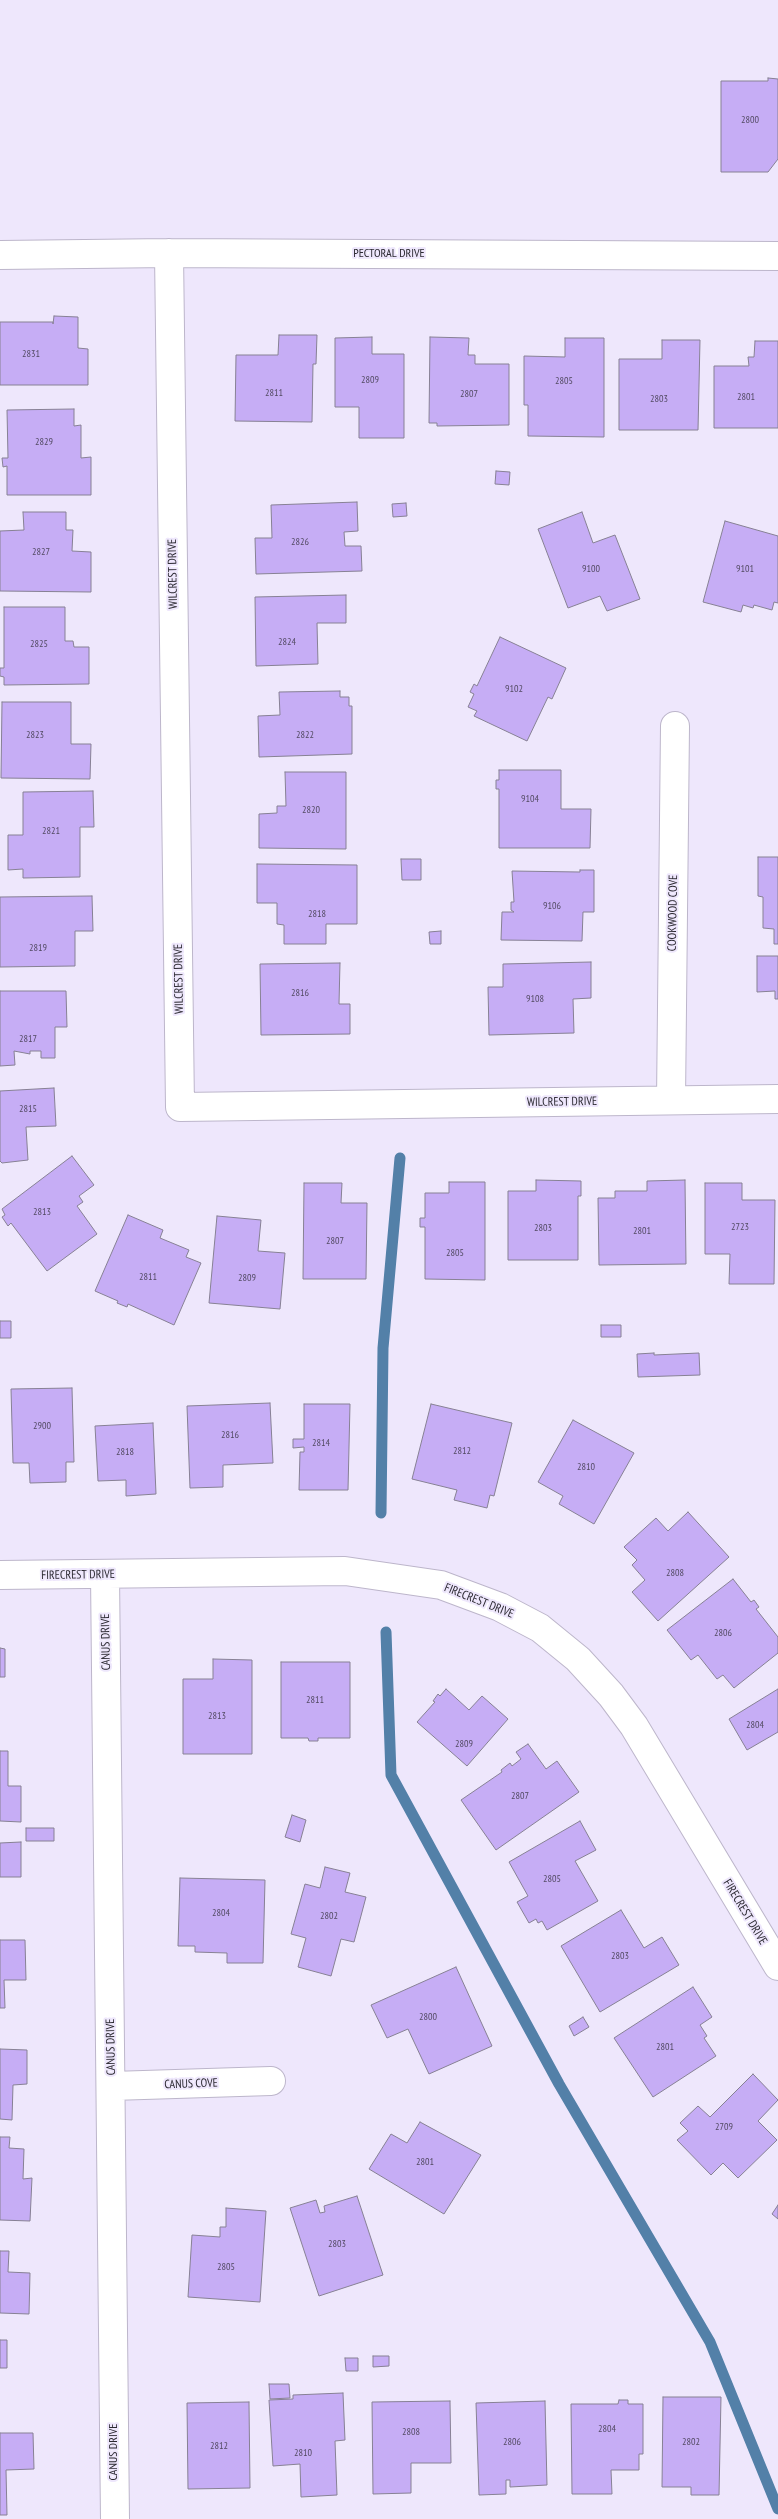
<!DOCTYPE html>
<html>
<head>
<meta charset="utf-8">
<style>
  body { margin:0 }
  canvas { display:block; background:#eee7fc }
</style>
</head>
<body>
<canvas width="778" height="2519"></canvas>
<script>
const ctx = document.querySelector('canvas').getContext('2d');
ctx.lineJoin = 'round';
const poly = rows => new Path2D(rows.map(r => 'M' + r).join(''));
function stroke(path, color, width, dash) { ctx.strokeStyle = color; ctx.lineWidth = width; ctx.lineCap = dash ? 'butt' : 'round'; ctx.setLineDash(dash || []); ctx.stroke(path); }
function fill(path, color) { ctx.fillStyle = color; ctx.fill(path, 'evenodd'); }
function label(font, color, halo, rows, align = 'center') {
  ctx.font = font + ' "PT Sans Narrow",sans-serif'; ctx.lineWidth = 4; ctx.setLineDash([]); ctx.textBaseline = 'middle'; ctx.strokeStyle = halo; ctx.fillStyle = color; for (const [text, x, y, turn = 0] of rows) {
    ctx.save(); ctx.translate(x, y); ctx.rotate((+turn || 0) * Math.PI / 180); ctx.textAlign = isNaN(turn) ? turn : align; if (halo) ctx.strokeText(text, 0, 0); ctx.fillText(text, 0, 0); ctx.restore();
  }
}
stroke(poly([
  [381,1513,383,1348,400,1158],
  [386,1632,391,1775,559,2084,710,2342,778,2509]
]), '#5380a8', 11);
const building = poly([
  [768,78,778,79,778,159,768,172,721,172,721,81,768,81,768,78],
  [54,316,78,317,78,348,88,349,88,385,0,385,0,322,53,322,53,324,54,316],
  [279,335,317,335,316,364,313,364,312,422,235,421,236,355,278,355,279,335],
  [372,337,372,354,404,354,404,438,359,438,359,407,335,407,335,338,372,337],
  [430,337,469,338,468,355,475,355,475,364,509,364,509,425,437,426,437,423,429,423,430,337],
  [565,338,604,338,604,437,528,436,528,405,524,405,524,356,565,357,565,338],
  [662,340,700,340,698,430,619,430,619,359,662,359,662,340],
  [755,341,778,341,778,428,714,428,714,366,749,366,748,357,754,357,755,341],
  [74,409,74,426,81,425,81,458,91,457,91,495,7,495,7,466,3,467,2,458,8,458,7,410,74,409],
  [496,471,510,472,509,485,495,484,496,471],
  [357,502,358,531,344,532,345,546,361,546,362,571,256,574,255,538,272,538,271,505,357,502],
  [406,503,407,516,393,517,392,504,406,503],
  [23,512,66,512,66,530,73,530,72,551,91,552,91,592,0,591,0,531,24,530,23,512],
  [582,512,593,543,615,535,640,599,607,611,600,596,568,608,538,529,582,512],
  [725,521,778,536,778,603,774,602,772,610,754,605,753,608,743,605,741,612,703,602,725,521],
  [346,595,346,623,317,623,318,664,256,666,255,597,346,595],
  [4,607,65,607,65,641,73,641,74,647,89,647,89,684,4,685,4,677,0,676,0,668,4,668,4,607],
  [500,637,566,668,552,699,548,697,527,741,474,716,477,711,468,707,474,694,470,692,474,684,477,686,500,637],
  [340,691,340,697,349,697,349,706,352,706,352,754,259,757,258,716,280,715,279,692,340,691],
  [2,702,71,702,71,744,91,744,90,779,1,778,2,702],
  [499,770,561,770,561,809,591,809,590,848,499,848,499,789,496,789,496,780,499,780,499,770],
  [285,772,346,772,346,849,259,848,259,814,277,813,277,806,286,806,285,772],
  [93,791,94,827,80,827,80,877,23,878,23,869,8,870,8,835,23,835,23,792,93,791],
  [758,857,778,857,778,944,774,944,774,929,763,928,763,897,758,896,758,857],
  [401,859,421,859,421,880,402,880,401,859],
  [257,864,357,865,357,924,326,924,326,944,284,944,284,925,277,924,277,903,257,903,257,864],
  [580,870,594,870,594,912,583,912,582,941,501,940,502,912,514,912,511,910,511,902,514,902,512,871,580,872,580,870],
  [92,896,93,931,75,931,75,966,0,967,0,897,92,896],
  [441,931,441,944,430,944,429,932,441,931],
  [757,956,778,956,778,999,775,999,775,991,757,992,757,956],
  [591,962,591,998,573,999,574,1033,489,1035,488,987,503,987,503,964,591,962],
  [340,963,339,1004,350,1004,350,1034,261,1035,260,964,340,963],
  [0,991,66,991,67,1027,55,1027,55,1058,41,1058,41,1051,30,1051,30,1054,14,1051,15,1065,0,1066,0,991],
  [54,1088,56,1126,26,1127,28,1160,2,1163,0,1161,0,1091,54,1088],
  [72,1156,94,1185,79,1196,83,1202,77,1206,97,1234,47,1271,11,1223,8,1226,2,1217,5,1215,2,1209,72,1156],
  [536,1180,581,1181,581,1196,578,1196,578,1260,508,1260,508,1191,536,1191,536,1180],
  [685,1180,686,1264,599,1265,598,1198,615,1198,615,1191,647,1191,647,1181,685,1180],
  [449,1182,485,1182,485,1280,425,1279,425,1227,420,1227,420,1218,425,1218,425,1193,449,1193,449,1182],
  [304,1183,342,1183,341,1203,367,1203,366,1279,303,1279,304,1183],
  [705,1183,742,1183,742,1200,775,1200,774,1284,729,1284,730,1254,705,1254,705,1183],
  [128,1215,163,1230,160,1238,189,1250,186,1257,201,1263,174,1325,128,1304,127,1307,117,1303,118,1301,95,1291,128,1215],
  [217,1216,261,1220,258,1251,285,1253,280,1309,209,1303,217,1216],
  [0,1321,11,1321,11,1338,0,1338,0,1321],
  [601,1325,621,1325,621,1337,601,1337,601,1325],
  [654,1353,654,1355,699,1353,700,1375,638,1377,637,1354,654,1353],
  [72,1388,74,1462,66,1462,66,1482,30,1483,29,1463,13,1463,11,1389,72,1388],
  [270,1403,273,1463,223,1465,223,1487,190,1488,187,1406,270,1403],
  [304,1404,350,1404,348,1490,299,1490,300,1452,304,1452,304,1447,293,1448,293,1439,304,1439,304,1404],
  [431,1404,512,1423,494,1496,490,1495,487,1508,454,1500,457,1490,412,1479,431,1404],
  [573,1420,634,1453,594,1524,559,1504,563,1496,538,1482,573,1420],
  [153,1423,156,1494,126,1496,126,1480,98,1481,95,1426,153,1423],
  [688,1512,729,1557,658,1621,632,1592,645,1580,632,1565,637,1560,624,1547,656,1518,668,1531,688,1512],
  [733,1579,751,1602,754,1600,759,1607,756,1609,778,1637,778,1653,734,1688,723,1675,717,1679,698,1655,691,1660,667,1630,733,1579],
  [0,1648,5,1649,5,1677,0,1677,0,1648],
  [213,1659,252,1660,252,1754,183,1754,183,1679,213,1679,213,1659],
  [281,1662,350,1662,350,1738,318,1738,318,1741,309,1741,308,1738,281,1738,281,1662],
  [446,1689,469,1710,482,1696,508,1719,467,1766,417,1722,435,1702,433,1701,438,1694,440,1696,446,1689],
  [778,1689,778,1732,747,1750,729,1719,778,1689],
  [528,1744,546,1769,557,1761,579,1792,496,1850,461,1800,502,1772,501,1770,510,1763,512,1766,521,1759,516,1752,528,1744],
  [0,1751,8,1751,8,1786,21,1786,21,1822,0,1821,0,1751],
  [292,1815,306,1820,300,1842,285,1837,292,1815],
  [580,1821,596,1850,575,1861,598,1901,547,1930,542,1921,538,1923,536,1919,529,1923,517,1902,528,1896,509,1862,580,1821],
  [26,1828,54,1828,54,1841,26,1841,26,1828],
  [21,1842,21,1877,0,1877,0,1843,21,1842],
  [325,1867,350,1873,345,1892,366,1897,354,1942,341,1939,331,1976,298,1967,306,1938,291,1934,305,1884,320,1888,325,1867],
  [180,1878,265,1880,263,1963,227,1963,227,1953,195,1952,195,1946,178,1946,180,1878],
  [621,1910,644,1948,662,1937,679,1965,600,2012,561,1946,621,1910],
  [0,1940,25,1940,26,1980,4,1980,5,2008,0,2008,0,1940],
  [456,1967,492,2046,429,2074,408,2029,387,2038,371,2005,456,1967],
  [693,1987,712,2017,700,2025,707,2036,704,2038,716,2056,653,2097,614,2038,693,1987],
  [583,2017,589,2027,574,2036,569,2026,583,2017],
  [0,2049,27,2050,27,2084,13,2085,12,2120,0,2119,0,2049],
  [753,2074,778,2100,758,2121,777,2140,738,2178,723,2163,711,2175,677,2140,688,2131,680,2123,698,2106,710,2117,753,2074],
  [420,2122,481,2155,444,2214,369,2169,391,2134,407,2143,420,2122],
  [0,2137,10,2137,9,2148,24,2149,23,2179,32,2178,30,2221,0,2220,0,2137],
  [357,2196,383,2275,319,2296,290,2208,316,2200,320,2213,325,2212,324,2206,357,2196],
  [778,2205,778,2219,772,2214,778,2205],
  [226,2208,266,2211,260,2302,188,2297,192,2235,220,2237,220,2227,226,2227,226,2208],
  [0,2251,9,2251,8,2272,30,2273,29,2314,0,2313,0,2251],
  [0,2340,7,2340,7,2368,0,2368,0,2340],
  [373,2356,389,2356,389,2366,373,2367,373,2356],
  [345,2358,358,2358,358,2371,346,2371,345,2358],
  [269,2384,289,2384,290,2398,270,2399,269,2384],
  [343,2393,345,2440,335,2441,337,2495,301,2497,300,2464,273,2466,269,2400,293,2399,293,2395,343,2393],
  [663,2397,721,2397,719,2495,691,2495,691,2487,662,2487,663,2397],
  [619,2400,628,2400,628,2404,643,2404,643,2454,639,2454,639,2470,611,2470,612,2494,572,2494,571,2404,618,2404,619,2400],
  [450,2401,451,2463,411,2463,411,2493,373,2494,372,2402,450,2401],
  [545,2401,547,2485,510,2487,510,2480,506,2480,506,2494,479,2495,476,2403,545,2401],
  [249,2402,250,2488,188,2489,187,2403,249,2402],
  [0,2433,33,2433,34,2469,6,2470,7,2515,0,2515,0,2433]
]);
fill(building, '#c6adf5');
stroke(building, '#878194', 1);
const minor = poly([
  [169,253,180,1107,778,1099],
  [0,255,169,253,778,256],
  [671,1100,675,726],
  [105,1574,115,2519],
  [0,1575,345,1571,441,1585,500,1607,540,1628,578,1659,611,1695,634,1726,778,1966],
  [112,2086,271,2081]
]);
stroke(minor, '#bdb6cb', 30);
stroke(minor, '#fff', 28);
label('10px', '#524a62', null, [
  ["2800",750,120],
  ["2831",31,354],
  ["2809",370,380],
  ["2805",564,381],
  ["2811",274,393],
  ["2807",469,394],
  ["2801",746,397],
  ["2803",659,399],
  ["2829",44,442],
  ["2826",300,542],
  ["2827",41,552],
  ["9100",591,569],
  ["9101",745,569],
  ["2824",287,642],
  ["2825",39,644],
  ["9102",514,689],
  ["2823",35,735],
  ["2822",305,735],
  ["9104",530,799],
  ["2820",311,810],
  ["2821",51,831],
  ["9106",552,906],
  ["2818",317,914],
  ["2819",38,948],
  ["2816",300,993],
  ["9108",535,999],
  ["2817",28,1039],
  ["2815",28,1109],
  ["2813",42,1212],
  ["2723",740,1227],
  ["2803",543,1228],
  ["2801",642,1231],
  ["2807",335,1241],
  ["2805",455,1253],
  ["2811",148,1277],
  ["2809",247,1278],
  ["2900",42,1426],
  ["2816",230,1435],
  ["2814",321,1443],
  ["2812",462,1451],
  ["2818",125,1452],
  ["2810",586,1467],
  ["2808",675,1573],
  ["2806",723,1633],
  ["2811",315,1700],
  ["2813",217,1716],
  ["2804",755,1725],
  ["2809",464,1744],
  ["2807",520,1796],
  ["2805",552,1879],
  ["2804",221,1913],
  ["2802",329,1916],
  ["2803",620,1956],
  ["2800",428,2017],
  ["2801",665,2047],
  ["2709",724,2127],
  ["2801",425,2162],
  ["2803",337,2244],
  ["2805",226,2267],
  ["2804",607,2429],
  ["2808",411,2432],
  ["2806",512,2442],
  ["2802",691,2442],
  ["2812",219,2446],
  ["2810",303,2453]
]);
label('12px', '#2b2931', '#eee7fc', [
  ["PECTORAL DRIVE",389,254],
  ["WILCREST DRIVE",173,574,-91],
  ["COOKWOOD COVE",673,913,-89],
  ["WILCREST DRIVE",179,979,-91],
  ["WILCREST DRIVE",562,1102,-1],
  ["FIRECREST DRIVE",78,1575,-1],
  ["FIRECREST DRIVE",479,1601,22],
  ["CANUS DRIVE",106,1642,-91],
  ["FIRECREST DRIVE",745,1912,59],
  ["CANUS DRIVE",111,2047,-91],
  ["CANUS COVE",191,2084,-2],
  ["CANUS DRIVE",114,2452,-90]
]);
</script>
</body>
</html>
